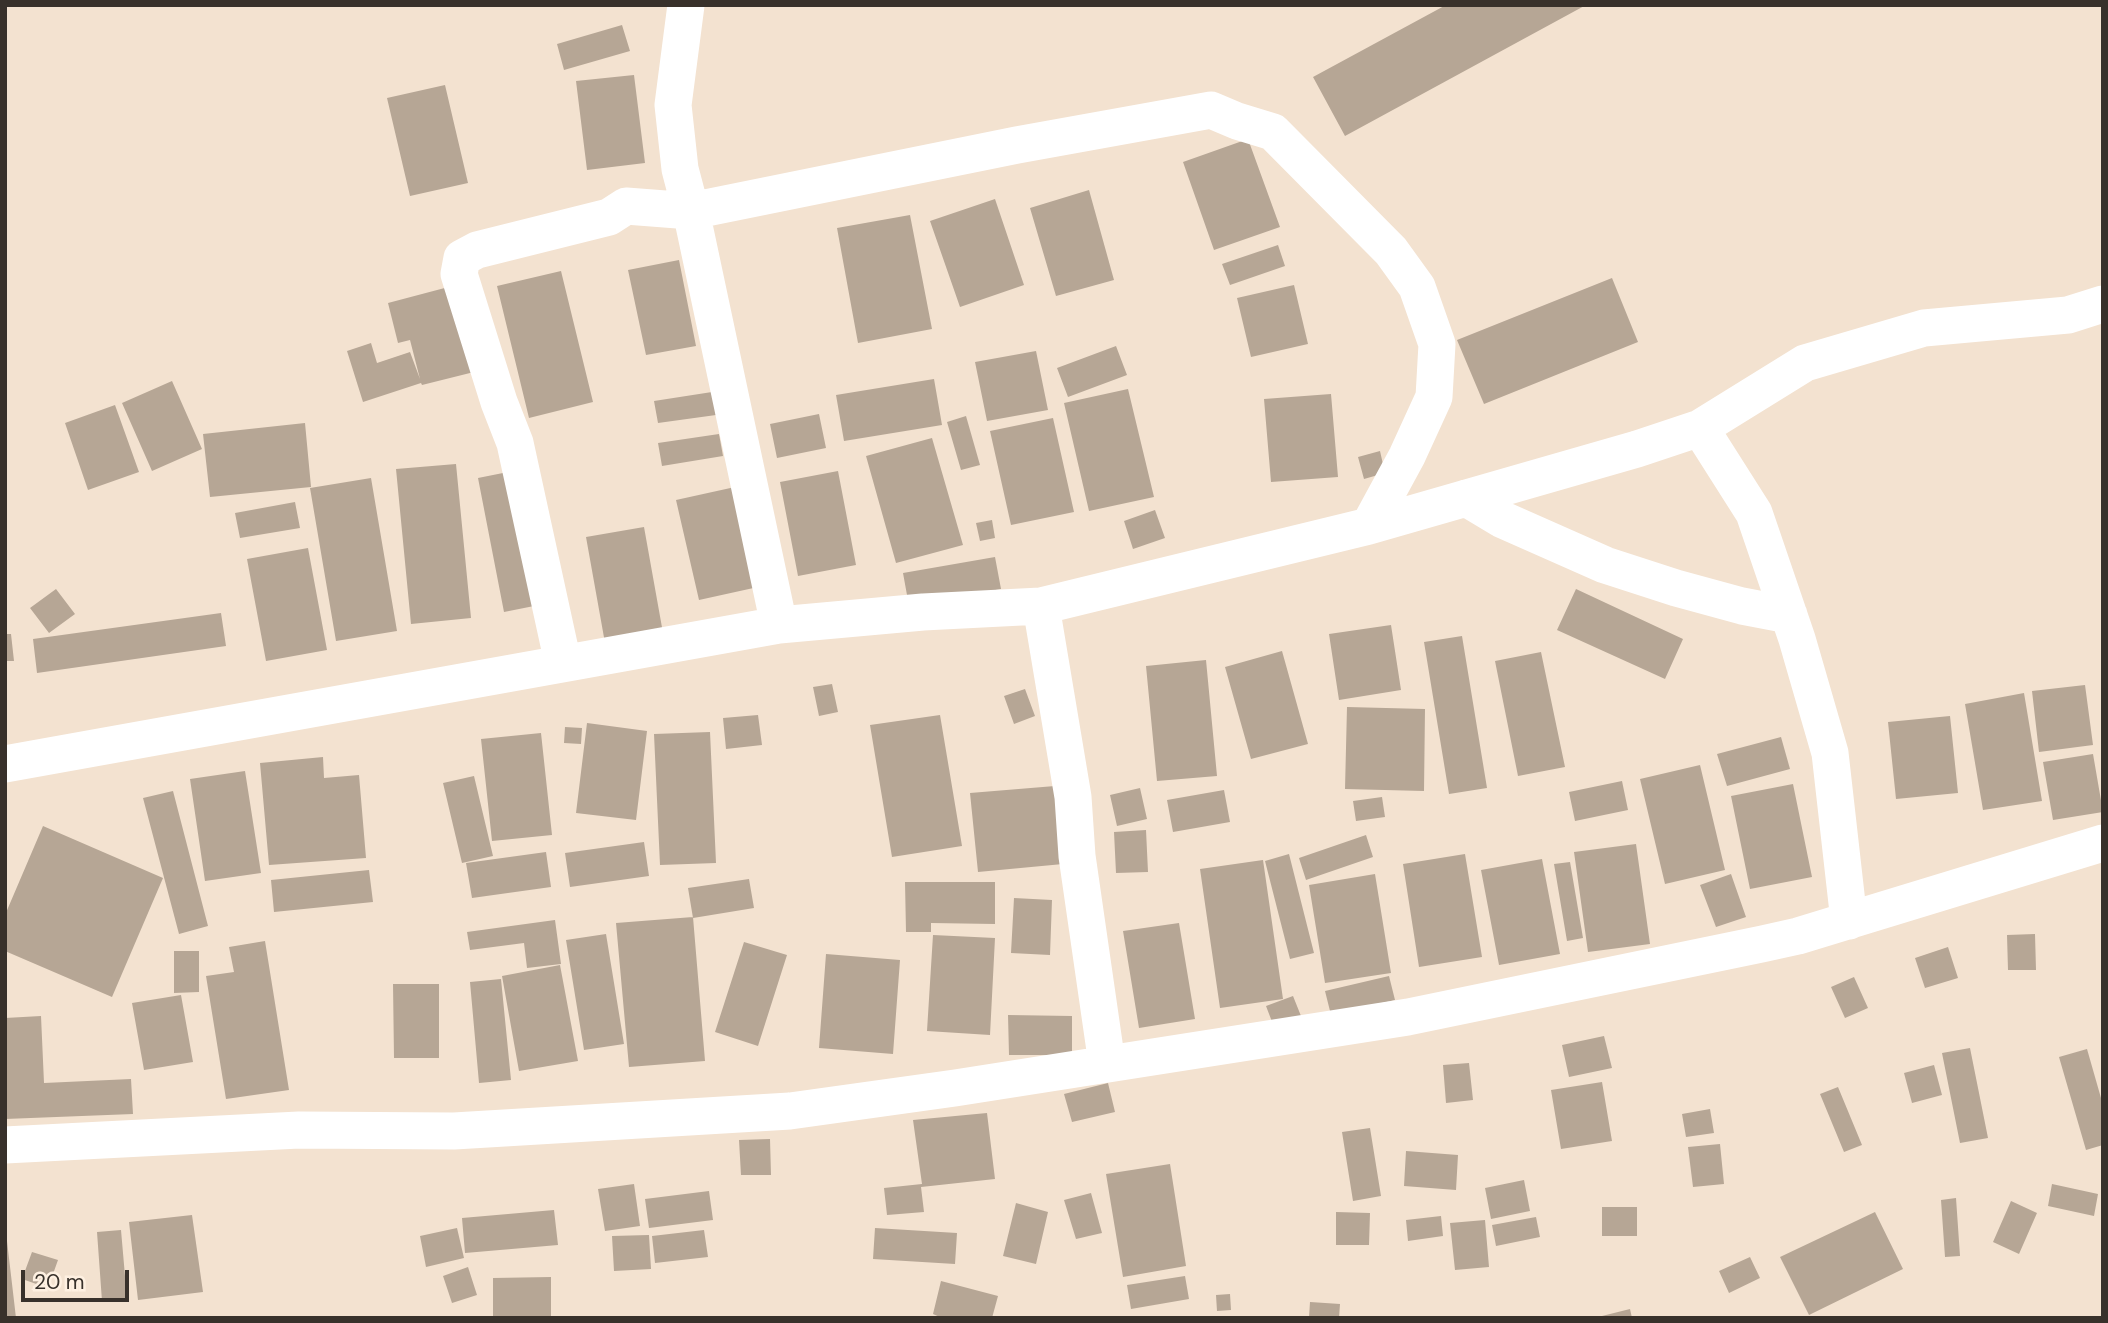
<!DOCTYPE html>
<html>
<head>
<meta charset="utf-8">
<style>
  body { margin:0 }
  #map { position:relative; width:2108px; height:1323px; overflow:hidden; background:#f3e2d0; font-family:"DM Sans",sans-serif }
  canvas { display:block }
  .frame { position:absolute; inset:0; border:7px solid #38312b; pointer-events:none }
  .scale { position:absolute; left:21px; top:1270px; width:108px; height:32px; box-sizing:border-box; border:4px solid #38312b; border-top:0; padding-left:9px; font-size:21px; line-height:24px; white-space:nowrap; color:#38312b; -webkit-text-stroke:5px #fef0e1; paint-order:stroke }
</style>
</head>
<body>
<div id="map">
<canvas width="2108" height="1323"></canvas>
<div class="frame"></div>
<div class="scale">20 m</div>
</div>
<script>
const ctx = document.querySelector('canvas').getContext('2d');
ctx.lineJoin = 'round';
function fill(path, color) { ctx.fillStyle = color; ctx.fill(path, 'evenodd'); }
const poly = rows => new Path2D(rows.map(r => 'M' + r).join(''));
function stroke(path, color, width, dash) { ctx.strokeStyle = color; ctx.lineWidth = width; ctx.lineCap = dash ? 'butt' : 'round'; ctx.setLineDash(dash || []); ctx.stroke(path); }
fill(poly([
  [1446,5,1586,5,1345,136,1313,77],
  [622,25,630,51,564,70,557,44],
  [634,75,645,163,587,170,576,81],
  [445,85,468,183,410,196,387,98],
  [1248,139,1280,227,1214,250,1183,162],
  [1089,190,1114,280,1056,296,1030,208],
  [995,199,1024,285,960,307,930,221],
  [910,215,932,329,858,343,837,228],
  [1278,245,1285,266,1230,285,1222,264],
  [679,260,696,346,646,355,628,270],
  [561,271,593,402,529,418,497,286],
  [1612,278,1638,342,1484,404,1457,340],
  [456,285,478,371,422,385,421,383,363,402,347,351,371,343,377,363,410,352,420,379,410,340,398,343,388,303],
  [1294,285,1308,344,1251,357,1237,298],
  [1116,346,1127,375,1068,397,1057,368],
  [1036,351,1048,410,987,421,975,362],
  [934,379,942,425,844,441,836,395],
  [172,381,202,449,152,471,122,403],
  [1128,389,1154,497,1089,511,1064,403],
  [712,392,716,415,658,423,654,401],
  [1331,394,1338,477,1271,482,1264,399],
  [115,405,139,472,88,490,65,423],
  [819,414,826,448,777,458,770,424],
  [966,416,980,465,961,470,947,422],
  [1053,418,1074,512,1011,525,990,431],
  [305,423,311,487,210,497,203,434],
  [719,434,723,456,662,466,658,443],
  [932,438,963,545,896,563,866,456],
  [1380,451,1385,473,1364,479,1358,457],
  [456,464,471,618,411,624,396,469],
  [513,471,539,605,504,612,478,478],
  [838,471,856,565,798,576,780,482],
  [371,478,397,631,336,641,310,488],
  [735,487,758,587,699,600,676,500],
  [295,502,300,528,240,538,235,513],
  [1155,510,1165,538,1133,549,1124,521],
  [992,520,995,538,980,541,976,523],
  [644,527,663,633,605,643,586,537],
  [308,548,327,650,266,661,247,559],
  [995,557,1001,589,909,606,903,573],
  [56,589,75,614,49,633,30,608],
  [1576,589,1683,639,1665,679,1557,630],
  [221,613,226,646,37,673,33,639],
  [1391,625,1401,690,1339,700,1329,634],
  [5,634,11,634,14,661,5,661],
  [1462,636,1487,788,1449,794,1424,642],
  [1282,651,1308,744,1251,759,1225,667],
  [1541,652,1565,767,1518,776,1495,661],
  [1206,660,1217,776,1157,781,1146,666],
  [832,684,838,712,819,716,813,687],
  [2085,685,2093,745,2039,752,2032,691],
  [1025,689,1035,716,1014,724,1004,696],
  [2024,693,2042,801,1983,810,1965,704],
  [1347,707,1425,709,1424,791,1345,789],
  [758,715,762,745,726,749,723,718],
  [940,715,962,846,892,857,870,725],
  [1950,716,1958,793,1896,799,1888,722],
  [587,723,647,731,636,820,576,813],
  [565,727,582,728,581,744,564,743],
  [710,732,716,863,660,865,654,734],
  [541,733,552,835,492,841,481,739],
  [1781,737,1790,769,1727,786,1717,754],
  [2093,754,2103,812,2053,820,2043,762],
  [323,757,324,778,359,775,366,858,269,865,260,763],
  [1700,765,1725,870,1665,884,1640,779],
  [245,771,261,873,205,881,190,779],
  [474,776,493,856,462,863,443,783],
  [1622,781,1628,810,1575,821,1569,792],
  [1793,784,1812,877,1750,889,1731,796],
  [1055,786,1063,864,978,872,970,793],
  [1140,788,1147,819,1117,826,1110,795],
  [1224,790,1230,822,1173,832,1167,800],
  [173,791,208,926,179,934,143,798],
  [1382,797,1385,817,1356,821,1353,801],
  [43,826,163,878,112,997,5,951,5,915],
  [1146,830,1148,872,1116,873,1114,832],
  [1366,835,1373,857,1306,880,1299,858],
  [644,842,649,876,570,887,565,853],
  [1636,844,1650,944,1588,952,1574,852],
  [546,852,551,887,472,898,466,863],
  [1289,854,1314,953,1290,959,1265,861],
  [1465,854,1482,957,1419,967,1403,864],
  [1542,859,1560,954,1499,965,1481,870],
  [1263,860,1283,999,1220,1008,1200,869],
  [1570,862,1583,938,1567,941,1554,864],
  [369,870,373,902,274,912,271,880],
  [1375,874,1391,973,1325,983,1309,885],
  [1731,874,1746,917,1716,927,1700,885],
  [749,879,754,908,693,918,688,888],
  [905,882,995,882,995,924,931,923,931,932,906,932],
  [1014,898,1052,900,1050,955,1011,953],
  [693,917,705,1061,629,1067,616,923],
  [555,920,561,964,527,968,524,943,470,950,467,932],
  [1179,923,1195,1019,1139,1028,1123,931],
  [606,934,624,1044,584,1050,566,940],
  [2035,934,2036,970,2008,970,2007,935],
  [933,935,995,938,990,1035,927,1031],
  [265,941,289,1090,226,1099,206,976,234,972,229,947],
  [744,942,787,955,758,1046,715,1032],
  [1948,947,1958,978,1925,988,1915,958],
  [174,951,199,951,199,992,174,993],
  [826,954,900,960,893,1054,819,1048],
  [560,965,578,1061,519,1071,502,976],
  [1389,976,1395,1000,1331,1015,1325,991],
  [1854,977,1868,1008,1845,1018,1831,987],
  [501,979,511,1080,479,1083,470,982],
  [393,984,439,984,439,1058,394,1058],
  [181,995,193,1062,144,1070,132,1003],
  [1293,996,1301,1016,1274,1027,1266,1006],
  [1008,1015,1072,1016,1072,1055,1009,1055],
  [41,1016,44,1083,131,1079,133,1114,5,1119,5,1018],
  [1604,1036,1612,1068,1569,1077,1562,1045],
  [1970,1048,1988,1138,1960,1143,1942,1053],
  [2087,1049,2103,1105,2103,1145,2086,1150,2059,1057],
  [1469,1063,1473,1100,1446,1103,1443,1065],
  [1934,1065,1942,1095,1912,1103,1904,1073],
  [1602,1082,1612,1141,1561,1149,1551,1090],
  [1108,1083,1115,1112,1072,1122,1064,1094],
  [1838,1087,1862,1145,1844,1152,1820,1094],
  [1710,1109,1714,1133,1686,1137,1682,1114],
  [987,1113,995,1179,921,1187,924,1212,887,1215,884,1188,922,1184,913,1120],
  [1370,1128,1381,1196,1353,1201,1342,1132],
  [770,1139,771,1175,741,1175,739,1140],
  [1720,1144,1724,1184,1693,1187,1688,1147],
  [1406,1151,1458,1155,1456,1190,1404,1186],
  [1170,1164,1186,1266,1123,1277,1106,1174],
  [1524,1180,1530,1211,1491,1219,1485,1188],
  [634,1184,640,1226,605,1231,598,1189],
  [2052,1184,2098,1194,2094,1216,2048,1206],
  [709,1191,713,1220,649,1228,645,1199],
  [1091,1193,1102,1233,1076,1239,1064,1200],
  [1956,1198,1960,1256,1945,1257,1941,1200],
  [2011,1201,2037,1213,2019,1254,1993,1242],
  [1016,1203,1048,1212,1036,1264,1003,1256],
  [1602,1207,1637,1207,1637,1236,1602,1236],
  [554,1210,558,1245,465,1253,462,1218],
  [1336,1212,1370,1213,1369,1245,1336,1245],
  [1875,1212,1903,1269,1809,1315,1780,1257],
  [192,1215,203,1292,138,1300,129,1222],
  [1441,1216,1443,1236,1408,1241,1406,1220],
  [1536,1217,1540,1237,1496,1246,1492,1225],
  [1485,1220,1489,1267,1455,1270,1450,1223],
  [457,1228,464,1258,426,1267,420,1236],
  [875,1228,957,1233,955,1264,873,1259],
  [121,1230,127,1299,102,1301,97,1232],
  [704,1230,708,1257,655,1263,652,1236],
  [649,1235,651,1269,614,1271,612,1236],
  [5,1241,7,1241,16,1318,5,1318],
  [32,1252,58,1260,48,1288,22,1279],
  [1750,1257,1760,1278,1729,1293,1719,1271],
  [468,1267,477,1295,452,1303,443,1276],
  [1185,1276,1189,1299,1131,1309,1127,1285],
  [551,1277,551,1318,493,1318,493,1278],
  [941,1281,998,1296,992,1318,942,1318,933,1314],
  [1230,1294,1231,1310,1217,1311,1216,1295],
  [1310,1302,1340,1304,1339,1318,1309,1318],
  [1630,1309,1632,1318,1598,1318,1598,1317]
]), '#b6a695');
stroke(poly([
  [686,5,673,105,680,169,691,211,779,625],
  [1700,428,1754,513,1797,639,1830,753,1849,921],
  [1466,498,1501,519,1605,565,1676,588,1742,606,1789,615],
  [1041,606,1073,797,1077,856,1107,1064],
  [563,663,515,443,499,402,459,274,462,258,477,250,609,217,626,206,691,211,1017,145,1211,110,1237,121,1273,132,1391,251,1417,287,1437,344,1434,397,1407,456,1369,526],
  [5,764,779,625,923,612,1041,606,1369,526,1637,449,1700,428,1805,363,1924,328,2068,315,2103,304],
  [5,1145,299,1130,454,1131,790,1111,955,1088,1408,1017,1762,944,1798,936,2103,843]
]), '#fff', 37);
</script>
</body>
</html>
